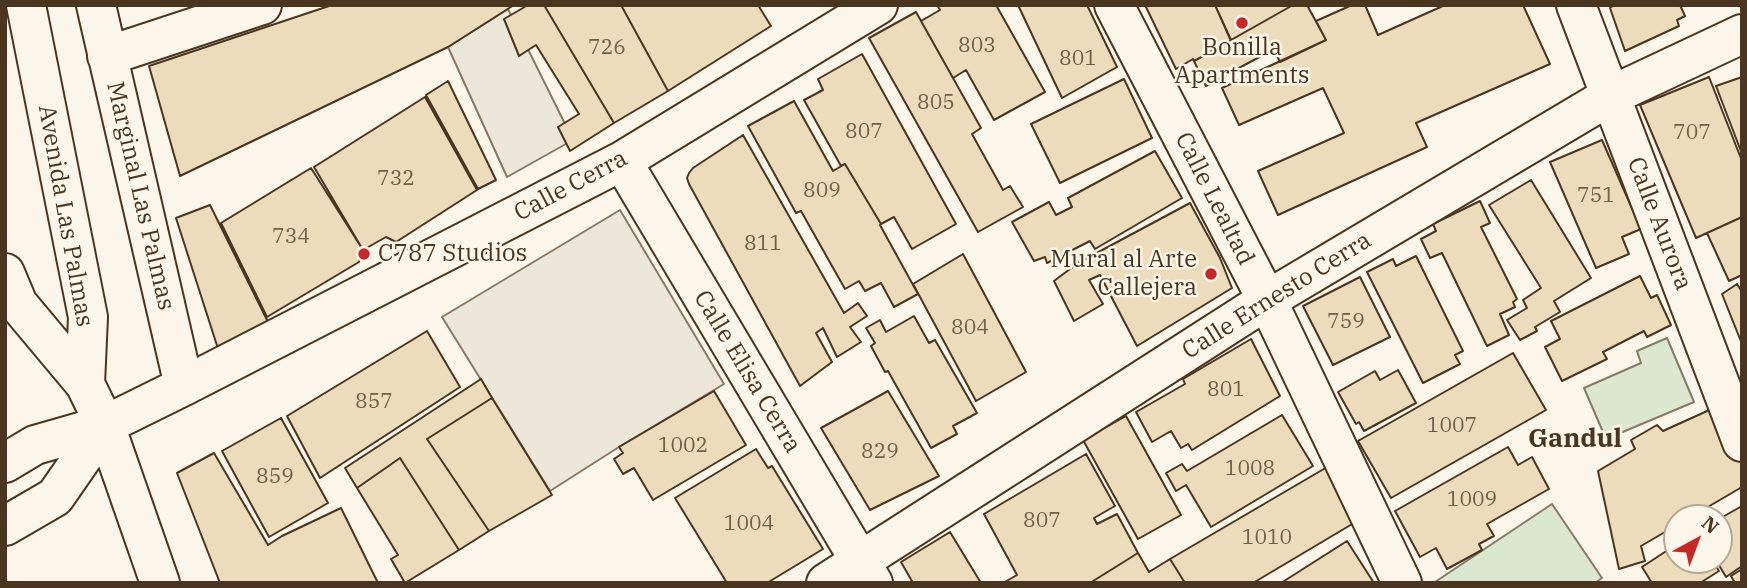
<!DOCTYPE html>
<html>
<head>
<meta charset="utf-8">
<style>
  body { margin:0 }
  #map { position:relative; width:1747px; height:588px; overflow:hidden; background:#fbf6e9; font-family:"IBM Plex Serif",serif }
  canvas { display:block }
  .frame { position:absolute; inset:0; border:7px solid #4a3520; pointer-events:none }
  .north { position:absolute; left:1663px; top:504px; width:70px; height:70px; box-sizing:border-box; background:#fbf6e9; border:2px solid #b4a999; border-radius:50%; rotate:41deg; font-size:19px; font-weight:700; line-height:28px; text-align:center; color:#4a3520 }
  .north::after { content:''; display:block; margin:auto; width:24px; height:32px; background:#c62828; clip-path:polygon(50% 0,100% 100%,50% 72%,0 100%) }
</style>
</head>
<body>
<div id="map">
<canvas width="1747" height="588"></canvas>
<div class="frame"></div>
<div class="north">N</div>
</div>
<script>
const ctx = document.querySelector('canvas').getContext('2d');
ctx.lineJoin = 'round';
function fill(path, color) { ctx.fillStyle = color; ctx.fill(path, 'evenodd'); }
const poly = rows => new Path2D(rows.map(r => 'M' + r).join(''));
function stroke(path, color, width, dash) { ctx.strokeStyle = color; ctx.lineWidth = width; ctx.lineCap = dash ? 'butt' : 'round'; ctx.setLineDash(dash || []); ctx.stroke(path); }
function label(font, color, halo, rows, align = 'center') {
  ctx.font = font + ' "IBM Plex Serif",serif'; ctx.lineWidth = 5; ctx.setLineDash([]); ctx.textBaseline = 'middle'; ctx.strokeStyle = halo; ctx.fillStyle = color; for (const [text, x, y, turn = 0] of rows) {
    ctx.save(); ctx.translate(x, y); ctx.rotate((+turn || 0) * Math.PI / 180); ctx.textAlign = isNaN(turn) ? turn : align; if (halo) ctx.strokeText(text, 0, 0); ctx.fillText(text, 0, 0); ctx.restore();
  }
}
const green = poly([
  [1667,338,1694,402,1606,439,1584,388,1641,363,1637,351,1667,338],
  [1552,504,1602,578,1595,583,1435,583,1435,582,1552,504]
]);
fill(green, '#dce7d0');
stroke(green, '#887966', 2);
const parking = poly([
  [508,9,573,140,507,177,448,47,508,9],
  [620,210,724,384,619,447,550,491,442,317,620,210]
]);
fill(parking, '#ede7d9');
stroke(parking, '#887966', 2);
const building = poly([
  [332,5,514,5,448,47,180,176,149,66,332,5],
  [528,5,544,5,614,123,570,151,558,127,579,114,536,45,519,56,504,19,528,5],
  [544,5,621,5,668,91,614,123,544,5],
  [621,5,758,5,771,26,668,91,621,5],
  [937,5,996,5,1045,92,994,120,966,70,953,78,921,21,940,10,937,5],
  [1018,5,1087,5,1117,67,1062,98,1018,5],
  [1145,5,1215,5,1231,41,1194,61,1193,59,1176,69,1145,5],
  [1215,5,1293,5,1231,40,1215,5],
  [1293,5,1307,5,1326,40,1280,62,1274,49,1206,86,1194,61,1293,5],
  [1352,5,1365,5,1378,35,1445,5,1523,5,1550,64,1416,123,1427,147,1278,215,1258,171,1344,133,1323,88,1239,125,1222,88,1326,40,1316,21,1352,5],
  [1614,5,1680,5,1685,16,1677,20,1679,26,1625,51,1610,8,1614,5],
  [916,12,981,128,972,134,1003,190,1010,186,1023,207,978,232,869,38,916,12],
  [862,54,956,224,912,249,894,217,881,224,845,164,841,166,804,100,823,90,818,79,862,54],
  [1709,77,1742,161,1742,217,1696,238,1640,105,1709,77],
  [1742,77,1742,154,1716,86,1742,77],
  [1124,79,1152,138,1060,183,1031,124,1124,79],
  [448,81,496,180,478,189,426,95,448,81],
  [425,97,477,190,396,242,386,237,363,250,314,167,425,97],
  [794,101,833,171,845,164,881,224,880,225,918,294,894,307,881,283,865,291,859,281,845,289,801,211,796,213,748,126,794,101],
  [743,135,844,313,858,303,867,316,850,327,861,342,837,357,823,328,816,333,832,362,800,386,689,184,687,178,689,173,693,168,743,135],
  [1602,140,1641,229,1622,237,1629,254,1596,268,1550,162,1602,140],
  [1155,151,1182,198,1095,249,1090,241,1047,263,1045,257,1034,261,1012,222,1049,202,1056,215,1072,207,1068,198,1155,151],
  [311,168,363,250,359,262,267,317,221,223,311,168],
  [1531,180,1591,278,1554,301,1560,312,1535,327,1537,331,1520,340,1507,320,1527,308,1523,300,1541,288,1489,205,1531,180],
  [1480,201,1490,223,1481,227,1517,299,1513,302,1515,307,1500,314,1509,335,1487,346,1442,253,1430,258,1421,239,1436,231,1433,224,1480,201],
  [1190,203,1220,258,1232,288,1137,346,1100,275,1089,280,1103,304,1074,321,1054,281,1078,263,1190,203],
  [210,205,272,330,221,358,176,218,210,205],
  [1742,217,1742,275,1729,281,1707,233,1742,217],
  [963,254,1026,372,976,401,913,284,963,254],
  [1416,256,1463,351,1455,355,1460,364,1423,383,1367,272,1393,259,1396,266,1416,256],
  [1640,276,1651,298,1657,295,1671,325,1647,337,1644,331,1603,352,1607,359,1562,381,1545,347,1560,339,1551,321,1640,276],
  [1360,277,1390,337,1333,365,1303,306,1360,277],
  [1737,284,1742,292,1742,344,1722,294,1737,284],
  [914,316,929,343,935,340,977,413,953,426,957,434,931,448,888,371,885,372,871,346,875,343,866,328,880,320,886,332,914,316],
  [427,331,460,387,320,478,287,416,427,331],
  [1251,339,1280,396,1192,450,1188,444,1181,448,1171,431,1152,442,1136,412,1185,384,1183,379,1251,339],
  [1513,353,1546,410,1391,498,1358,441,1513,353],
  [1398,370,1416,403,1364,431,1359,422,1356,424,1338,392,1375,371,1380,380,1398,370],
  [481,379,492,398,427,439,489,531,459,550,400,458,357,488,345,468,481,379],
  [714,391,746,445,653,500,634,468,623,474,614,459,623,453,619,447,714,391],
  [888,391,939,476,870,510,821,428,888,391],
  [492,398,552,495,489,531,427,439,492,398],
  [1716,407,1742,457,1742,487,1689,518,1677,518,1677,525,1641,546,1645,561,1619,569,1598,471,1635,449,1631,440,1657,425,1663,431,1716,407],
  [1282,415,1313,466,1211,527,1186,485,1176,491,1166,473,1182,464,1187,471,1282,415],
  [1126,416,1181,515,1138,539,1083,440,1126,416],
  [281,418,328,503,269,537,222,451,281,418],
  [1508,447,1518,465,1532,457,1549,489,1487,524,1494,536,1479,544,1482,550,1447,569,1436,548,1420,557,1395,511,1508,447],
  [756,449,768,468,772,466,823,549,767,583,727,583,675,498,756,449],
  [214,453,268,545,282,536,341,508,378,583,220,583,177,473,214,453],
  [1086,454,1115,506,1094,518,1097,524,1117,514,1138,553,1090,583,1003,583,1017,575,984,514,1086,454],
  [400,458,459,550,405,583,391,559,398,555,357,488,400,458],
  [1334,463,1364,517,1253,583,1185,583,1170,559,1334,463],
  [1742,506,1742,566,1726,577,1716,560,1719,560,1719,519,1742,506],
  [950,532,981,583,913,583,901,562,950,532],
  [1347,541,1374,583,1281,583,1347,541],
  [1677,544,1677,560,1712,560,1719,571,1700,583,1652,583,1642,567,1677,544],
  [1138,553,1149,572,1170,559,1185,583,1090,583,1138,553],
  [1742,569,1742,583,1735,583,1731,576,1742,569]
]);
fill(building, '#ecdcbc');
stroke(building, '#4a3520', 2);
const minor = poly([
  [26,5,88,317,85,384,105,425,160,583],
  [96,5,184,386],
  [1114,5,1267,300,1402,583],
  [1576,5,1742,442],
  [107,56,262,5],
  [622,161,873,583],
  [5,273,18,304,85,384],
  [5,463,35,445,105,425,184,386,622,161,878,5],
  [5,526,55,497,105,425],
  [826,583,1267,300,1610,96,1742,34]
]);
stroke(minor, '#4a3520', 42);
stroke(minor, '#fbf6e9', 38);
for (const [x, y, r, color] of [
  [1242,23,7,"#c62828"],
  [364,254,7,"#c62828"],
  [1211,274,7,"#c62828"]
]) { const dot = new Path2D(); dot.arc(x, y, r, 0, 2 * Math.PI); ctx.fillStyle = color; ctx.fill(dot); stroke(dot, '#fbf6e9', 2.5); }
label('21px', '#725f47', null, [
  ["803",977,46],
  ["726",607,48],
  ["801",1078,59],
  ["805",936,103],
  ["807",864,132],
  ["707",1692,133],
  ["732",396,179],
  ["809",822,191],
  ["751",1596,196],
  ["734",291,237],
  ["811",763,244],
  ["759",1346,322],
  ["804",970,328],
  ["801",1226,390],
  ["857",374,402],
  ["1007",1452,426],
  ["1002",683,446],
  ["829",880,452],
  ["1008",1250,469],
  ["859",275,477],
  ["1009",1472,500],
  ["807",1042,521],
  ["1004",749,524],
  ["1010",1267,538]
]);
label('24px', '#4a3520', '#fbf6e9', [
  ["Bonilla",1242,48],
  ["Apartments",1242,76],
  ["C787 Studios",378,254,"left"],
  ["Mural al Arte",1197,260,"right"],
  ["Callejera",1197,288,"right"]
]);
label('24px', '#4a3520', '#fbf6e9', [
  ["Calle Cerra",571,186,-28],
  ["Marginal Las Palmas",140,196,77],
  ["Calle Lealtad",1214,199,63],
  ["Avenida Las Palmas",65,216,80],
  ["Calle Aurora",1659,224,69],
  ["Calle Ernesto Cerra",1277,296,-32],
  ["Calle Elisa Cerra",747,372,59]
]);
label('bold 26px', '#4a3520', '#fbf6e9', [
  ["Gandul",1575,439]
]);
</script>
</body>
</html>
